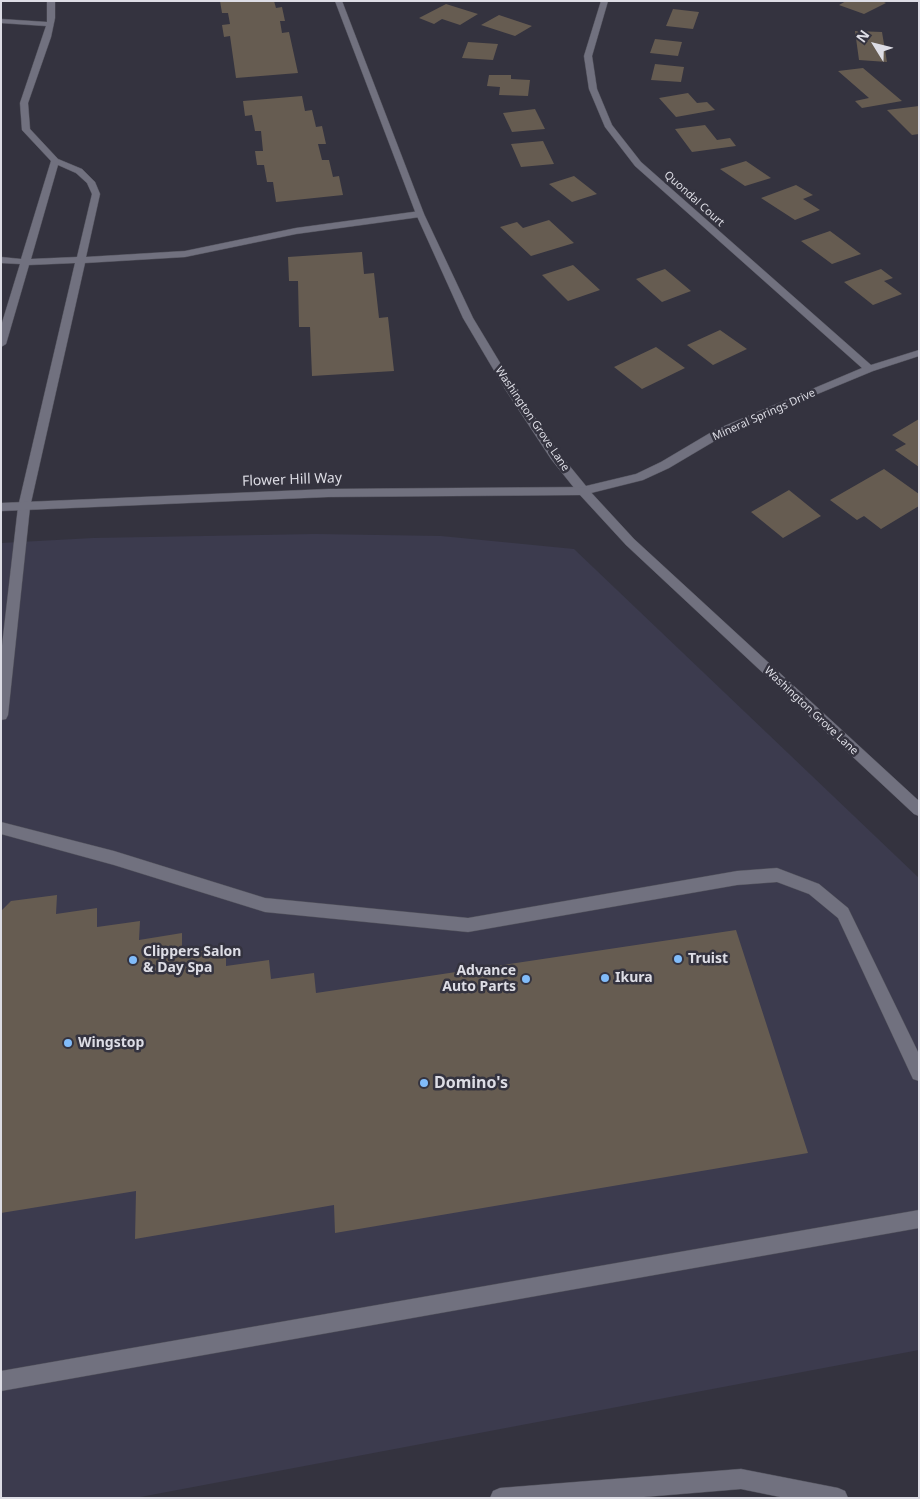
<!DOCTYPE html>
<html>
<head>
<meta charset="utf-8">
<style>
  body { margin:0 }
  #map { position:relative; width:920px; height:1499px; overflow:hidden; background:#34333f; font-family:"Noto Sans",sans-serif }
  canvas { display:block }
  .frame { position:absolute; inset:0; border:2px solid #dddde5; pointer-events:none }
  .north { position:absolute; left:850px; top:20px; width:50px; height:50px; -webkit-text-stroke:4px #34333f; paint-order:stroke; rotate:306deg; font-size:14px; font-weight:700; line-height:20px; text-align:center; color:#dddde5 }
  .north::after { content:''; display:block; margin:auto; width:18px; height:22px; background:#dddde5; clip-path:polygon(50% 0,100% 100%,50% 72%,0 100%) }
</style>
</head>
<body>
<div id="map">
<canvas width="920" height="1499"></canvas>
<div class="frame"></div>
<div class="north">N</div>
</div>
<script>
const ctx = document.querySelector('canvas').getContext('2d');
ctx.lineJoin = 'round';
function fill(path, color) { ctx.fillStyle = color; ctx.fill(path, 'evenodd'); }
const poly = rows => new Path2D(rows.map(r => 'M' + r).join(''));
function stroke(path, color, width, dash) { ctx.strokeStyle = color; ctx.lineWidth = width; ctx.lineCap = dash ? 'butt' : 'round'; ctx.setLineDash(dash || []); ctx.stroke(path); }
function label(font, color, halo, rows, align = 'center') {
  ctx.font = font + ' "Noto Sans",sans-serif'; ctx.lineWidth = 5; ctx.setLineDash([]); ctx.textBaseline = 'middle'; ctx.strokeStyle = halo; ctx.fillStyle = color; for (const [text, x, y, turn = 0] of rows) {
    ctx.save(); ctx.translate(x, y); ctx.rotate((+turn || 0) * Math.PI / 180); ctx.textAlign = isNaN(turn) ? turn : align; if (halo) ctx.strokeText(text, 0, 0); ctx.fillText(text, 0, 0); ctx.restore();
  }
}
fill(poly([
  [316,534,441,536,574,549,919,878,919,1350,135,1498,1,1498,1,543,93,538]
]), '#3c3b4e');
fill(poly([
  [220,1,274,1,276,8,282,7,285,21,280,21,282,33,289,32,298,73,236,78,230,36,224,37,222,25,230,24,228,13,222,13],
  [846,1,882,1,886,3,864,14,839,5],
  [446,4,478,14,460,25,442,19,434,24,419,18],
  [673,9,699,12,693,29,666,26],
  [499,15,532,26,515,36,481,25],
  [855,31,882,32,887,62,859,60],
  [655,39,682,42,678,56,650,53],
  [468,42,498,44,493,60,462,58],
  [655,64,684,67,681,82,651,80],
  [863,68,902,101,862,108,855,101,869,98,838,71],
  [489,75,511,75,511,79,530,80,528,96,499,95,500,87,487,86],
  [688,93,697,103,707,102,715,110,676,117,659,98],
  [302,96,305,111,312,110,316,127,322,126,326,144,318,144,322,160,329,160,333,177,339,176,343,195,276,202,273,182,267,182,264,165,257,165,255,151,263,151,261,131,255,131,252,115,245,116,243,101],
  [919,106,919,134,912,135,887,110],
  [535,109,545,129,512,132,503,113],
  [705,125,717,140,730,138,736,146,692,152,675,129],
  [543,141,554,164,521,167,511,144],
  [746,161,771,178,745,186,720,169],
  [574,176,597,194,572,202,549,184],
  [796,185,813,195,803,199,820,210,795,220,761,198],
  [549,220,574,243,531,256,500,227,517,222,523,228],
  [830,231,861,254,832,264,801,241],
  [362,252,364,274,374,273,379,318,388,317,394,371,312,376,310,327,299,327,298,281,289,281,288,257],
  [573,265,600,290,568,301,542,275],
  [665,269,691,291,662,302,636,279],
  [881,269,893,278,884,281,902,294,873,305,844,282],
  [720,330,747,349,713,365,687,345],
  [656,347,685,368,642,389,614,367],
  [919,419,919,467,895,450,906,444,892,435],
  [884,469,919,494,919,506,881,529,864,516,857,520,830,500],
  [789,490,821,516,783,538,751,512],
  [57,895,56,914,97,908,97,927,140,921,139,940,182,933,182,954,226,947,226,966,269,960,271,979,314,973,316,993,736,930,808,1153,335,1233,334,1205,135,1239,136,1191,1,1213,1,911,11,901]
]), '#665c51');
const service = poly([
  [47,1,55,1,55,18,51,37,28,103,30,129,58,159,82,169,95,182,100,194,86,257,185,251,296,228,420,211,424,214,420,217,296,234,185,257,85,263,30,507,8,715,6,719,1,720,1,654,18,507,75,263,29,265,6,344,1,347,1,326,20,264,1,263,1,257,21,259,51,161,22,130,20,103,46,26,1,23,1,19,47,22,47,1],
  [58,165,76,173,87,183,92,194,77,257,31,259,58,165],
  [1,822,114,851,265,898,468,918,737,871,777,868,819,884,848,908,919,1054,919,1081,913,1079,838,918,809,894,777,882,737,885,468,932,265,912,114,865,1,834,1,822],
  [919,1210,919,1228,1,1391,1,1371,919,1210],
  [741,1469,838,1488,845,1491,848,1498,785,1498,741,1489,632,1498,490,1498,493,1491,500,1488,741,1469]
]);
const minor = poly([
  [335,1,342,1,424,214,473,318,514,386,559,453,586,486,636,474,661,462,715,430,862,368,635,166,605,127,589,89,584,56,601,1,608,1,592,56,597,89,612,125,641,162,871,365,919,350,919,356,873,371,774,412,723,436,669,468,643,480,583,495,579,494,551,459,505,389,463,318,416,214,335,1]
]);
const tertiary = poly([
  [583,487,587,488,634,539,919,801,919,816,914,814,626,545,580,495,328,497,1,511,1,503,328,489,583,487]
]);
stroke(service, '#51515b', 1);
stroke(minor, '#51515b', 1);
stroke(tertiary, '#51515b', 1);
fill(service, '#71717f');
fill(minor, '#71717f');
fill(tertiary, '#71717f');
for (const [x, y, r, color] of [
  [678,959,5,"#81bcfa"],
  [133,960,5,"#81bcfa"],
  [605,978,5,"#81bcfa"],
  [526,979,5,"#81bcfa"],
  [68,1043,5,"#81bcfa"],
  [424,1083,5,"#81bcfa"]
]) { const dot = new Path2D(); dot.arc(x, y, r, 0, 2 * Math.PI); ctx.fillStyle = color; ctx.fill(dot); stroke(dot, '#34333f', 2); }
label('11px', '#dddde5', '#34333f', [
  ["Quondal Court",694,199,42],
  ["Mineral Springs Drive",764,415,-24],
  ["Washington Grove Lane",532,419,56],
  ["Washington Grove Lane",811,711,43]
]);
label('14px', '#dddde5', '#34333f', [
  ["Flower Hill Way",292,480,-2]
]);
label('bold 14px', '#dddde5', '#34333f', [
  ["Clippers Salon",143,952],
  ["& Day Spa",143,968],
  ["Truist",688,959],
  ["Advance",516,971,"right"],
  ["Auto Parts",516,987,"right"],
  ["Ikura",615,978],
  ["Wingstop",78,1043]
], 'left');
label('bold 16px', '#dddde5', '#34333f', [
  ["Domino's",434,1083]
], 'left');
</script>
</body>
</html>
